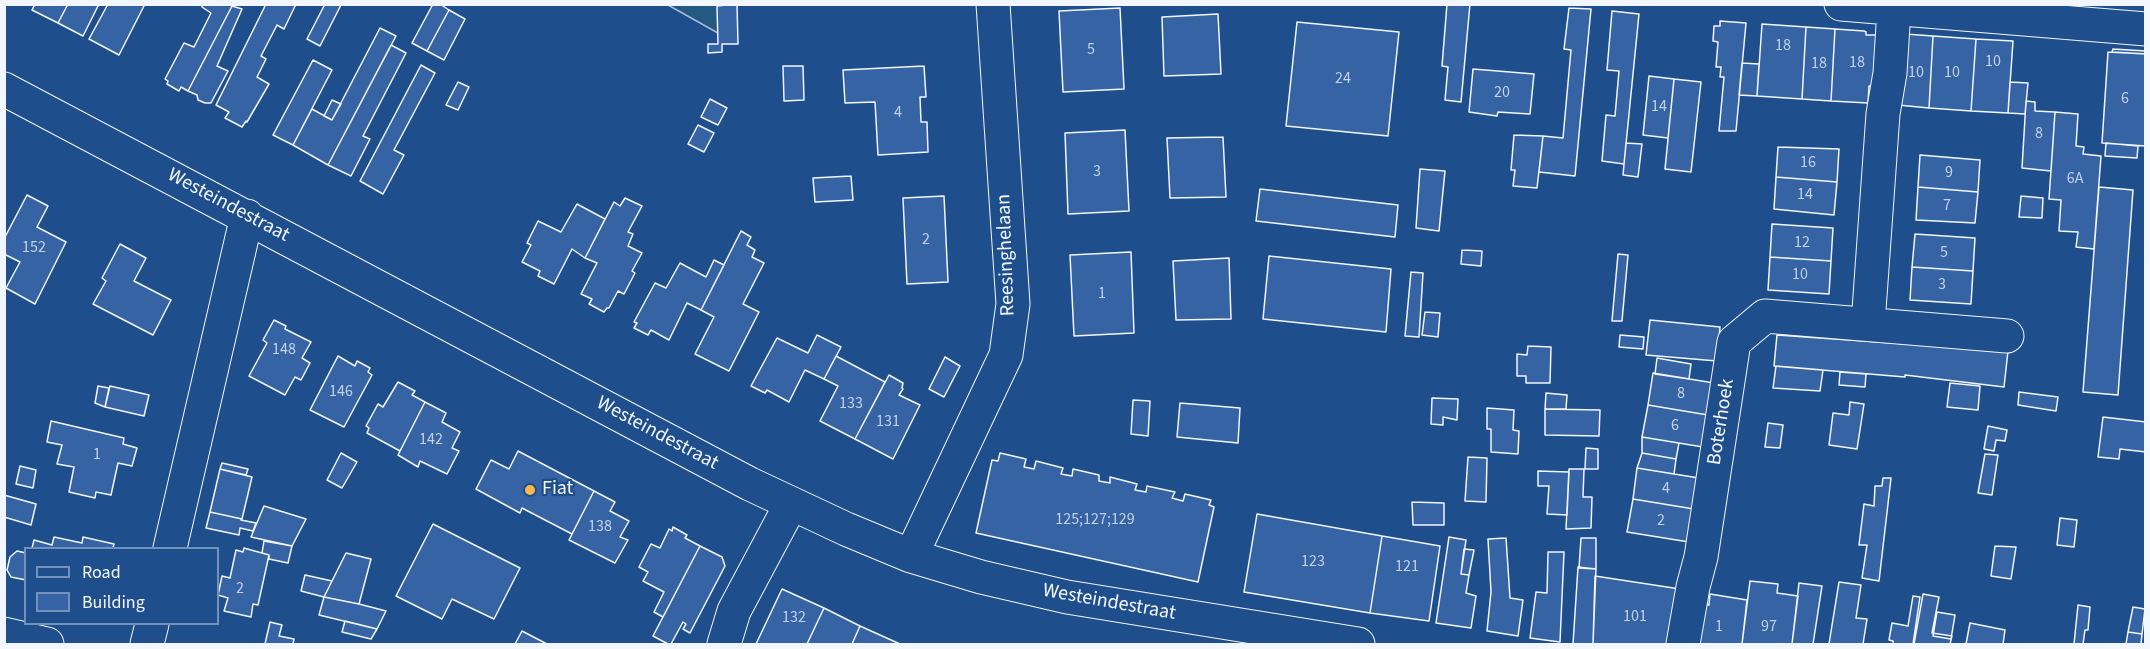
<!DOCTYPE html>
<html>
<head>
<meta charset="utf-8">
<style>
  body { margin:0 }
  #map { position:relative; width:2150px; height:649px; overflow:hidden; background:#1f4e8c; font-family:"Source Sans 3",sans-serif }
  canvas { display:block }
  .frame { position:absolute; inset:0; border:6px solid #f2f6ff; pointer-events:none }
  .legend { position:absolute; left:24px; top:547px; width:195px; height:78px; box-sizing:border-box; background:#1f4e8c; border:2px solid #7391ba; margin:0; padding:8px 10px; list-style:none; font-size:18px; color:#f2f6ff }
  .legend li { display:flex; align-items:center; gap:12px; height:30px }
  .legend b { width:30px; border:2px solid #7391ba }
</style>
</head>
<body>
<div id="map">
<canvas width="2150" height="649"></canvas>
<div class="frame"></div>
<ul class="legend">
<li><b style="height:8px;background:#1f4e8c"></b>Road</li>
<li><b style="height:16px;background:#3563a3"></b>Building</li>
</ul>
</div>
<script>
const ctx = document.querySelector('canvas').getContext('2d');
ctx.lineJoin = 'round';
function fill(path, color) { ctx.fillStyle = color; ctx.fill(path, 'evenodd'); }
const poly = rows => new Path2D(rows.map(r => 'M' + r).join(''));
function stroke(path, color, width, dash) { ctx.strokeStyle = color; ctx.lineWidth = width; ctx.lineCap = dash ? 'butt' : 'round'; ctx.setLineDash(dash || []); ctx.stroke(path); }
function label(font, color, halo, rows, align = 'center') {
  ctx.font = font + ' "Source Sans 3",sans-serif'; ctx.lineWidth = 4.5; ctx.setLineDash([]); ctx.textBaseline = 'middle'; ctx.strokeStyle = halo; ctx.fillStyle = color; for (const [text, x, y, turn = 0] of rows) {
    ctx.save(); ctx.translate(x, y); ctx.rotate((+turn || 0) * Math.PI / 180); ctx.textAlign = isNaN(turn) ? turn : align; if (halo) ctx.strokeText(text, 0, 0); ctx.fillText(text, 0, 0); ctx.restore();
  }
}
const green = poly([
  [668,5,732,5,734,42,668,5]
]);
fill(green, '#245a82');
stroke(green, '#a8bbd7', 1.5);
const building = poly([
  [35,4,68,4,58,23,32,10,35,4],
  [68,4,99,4,83,36,58,23,68,4],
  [108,4,145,4,119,55,89,39,108,4],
  [203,4,229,4,232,6,188,91,181,87,179,91,167,84,168,81,165,79,184,43,194,47,211,13,202,7,203,4],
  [266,4,296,4,284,29,277,25,261,56,266,59,257,77,269,84,247,122,246,121,242,127,225,118,229,112,216,105,266,4],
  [325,4,341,5,320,46,307,39,325,4],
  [433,4,440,4,449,10,427,51,412,43,433,4],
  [737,4,738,44,722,44,722,52,708,53,708,44,718,44,717,6,737,4],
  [1447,4,1470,4,1461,102,1445,100,1448,67,1442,66,1447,4],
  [232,6,242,9,217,66,228,71,211,103,205,103,198,100,197,95,188,91,232,6],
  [1120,8,1124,89,1063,92,1059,11,1120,8],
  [1569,8,1591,9,1575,176,1539,172,1543,136,1563,138,1571,50,1564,49,1569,8],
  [449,10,465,19,444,60,427,51,449,10],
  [1612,11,1639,14,1624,164,1602,161,1606,115,1615,116,1619,71,1607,70,1612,11],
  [1218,14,1221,74,1164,76,1162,17,1218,14],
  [1720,21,1746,23,1736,131,1719,131,1724,77,1720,77,1721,67,1716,67,1718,42,1713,41,1714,26,1720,26,1720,21],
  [1297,22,1399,32,1388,136,1286,126,1297,22],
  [1762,24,1806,27,1802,99,1757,96,1762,24],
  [1806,27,1835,29,1831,101,1802,99,1806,27],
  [380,28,396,36,328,165,293,145,312,109,332,120,380,28],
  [1835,29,1864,31,1866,32,1866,35,1883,35,1879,87,1869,86,1868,103,1831,101,1835,29],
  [1905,34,1933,36,1929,108,1898,105,1905,34],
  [1933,36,1976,39,1971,111,1929,108,1933,36],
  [1976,39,2013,41,2008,113,1971,111,1976,39],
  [391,45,406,53,363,136,370,139,351,176,328,165,391,45],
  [2113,49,2146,51,2146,54,2112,52,2113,49],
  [2108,52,2146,54,2146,146,2102,143,2108,52],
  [313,60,332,70,293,145,273,135,313,60],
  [1742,63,1759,64,1757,96,1739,95,1742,63],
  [421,65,435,73,394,150,404,155,383,194,360,181,421,65],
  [783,66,803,66,804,100,784,101,783,66],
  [924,66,926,97,920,97,921,122,927,122,928,152,878,155,875,102,845,103,843,70,924,66],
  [1473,69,1534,74,1530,114,1498,112,1497,116,1469,112,1473,69],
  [1649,76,1674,79,1668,138,1643,135,1649,76],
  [1674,79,1701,82,1691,172,1665,169,1674,79],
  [458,82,469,87,458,110,446,105,458,82],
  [2010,82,2028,83,2025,114,2008,113,2010,82],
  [710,99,727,108,718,125,701,117,710,99],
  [332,100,341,104,332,120,324,116,332,100],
  [2026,101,2035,102,2035,111,2055,112,2051,171,2022,168,2026,101],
  [2055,112,2078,114,2076,146,2084,147,2083,154,2101,156,2094,249,2076,247,2078,232,2059,231,2061,200,2049,199,2055,112],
  [698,125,714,133,704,152,688,144,698,125],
  [1125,130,1129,211,1068,214,1065,133,1125,130],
  [1514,135,1543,136,1537,188,1513,186,1515,170,1511,170,1514,135],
  [1223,137,1226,197,1170,198,1167,138,1223,137],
  [1626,143,1642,144,1638,177,1623,175,1626,143],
  [2106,143,2138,146,2137,158,2105,156,2106,143],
  [1778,147,1839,149,1837,182,1776,177,1778,147],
  [1920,155,1980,160,1978,192,1918,187,1920,155],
  [1420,169,1445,171,1439,231,1416,228,1420,169],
  [851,176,853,200,815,202,813,178,851,176],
  [1776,177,1837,182,1834,215,1774,209,1776,177],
  [1918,187,1978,192,1975,223,1916,220,1918,187],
  [2099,187,2133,190,2118,395,2083,392,2099,187],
  [1260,189,1398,205,1395,237,1256,221,1260,189],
  [27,195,48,206,37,227,66,242,35,304,6,288,20,262,4,254,4,239,27,195],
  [944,196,948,282,907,284,903,198,944,196],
  [2021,196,2043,198,2042,218,2019,217,2021,196],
  [625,198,642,206,628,232,633,234,628,246,642,253,632,271,635,273,624,294,618,291,609,308,607,308,604,312,589,304,592,299,581,294,597,263,585,258,614,202,620,206,625,198],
  [577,204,605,219,585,258,572,249,554,284,538,276,540,271,522,262,531,245,527,243,538,221,561,232,577,204],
  [1772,224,1833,228,1831,261,1770,257,1772,224],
  [741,231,751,237,747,245,755,250,752,257,764,263,743,304,759,312,729,371,695,354,714,317,701,310,741,231],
  [1915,234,1975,238,1973,271,1912,267,1915,234],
  [120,244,146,258,134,281,171,300,153,335,93,304,106,281,102,278,120,244],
  [1462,250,1482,251,1481,266,1461,264,1462,250],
  [1131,252,1134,333,1074,336,1070,255,1131,252],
  [1618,254,1628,255,1622,321,1612,321,1618,254],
  [1269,256,1391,269,1386,332,1263,319,1269,256],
  [1770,257,1831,261,1829,294,1768,290,1770,257],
  [1229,258,1231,319,1176,320,1173,261,1229,258],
  [714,260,724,265,701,310,687,303,669,340,651,330,648,335,634,328,637,323,634,322,655,283,666,288,680,263,706,277,714,260],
  [1912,267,1973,271,1971,304,1910,300,1912,267],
  [1411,272,1423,273,1419,337,1405,336,1411,272],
  [1425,312,1440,313,1438,337,1422,335,1425,312],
  [274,320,286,326,285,329,311,342,302,358,310,363,301,380,295,377,285,395,249,376,267,343,263,340,274,320],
  [1650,320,1720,327,1717,361,1646,355,1650,320],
  [817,335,841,347,824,379,805,370,789,402,767,390,765,393,751,386,777,338,808,353,817,335],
  [1620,335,1644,337,1643,349,1619,347,1620,335],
  [1777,335,2008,351,2004,387,1905,375,1905,377,1774,366,1777,335],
  [1528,346,1551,347,1550,383,1526,383,1526,376,1517,376,1517,354,1527,355,1528,346],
  [338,356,355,366,357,361,370,368,368,372,372,375,344,427,310,410,338,356],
  [836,356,885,382,855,439,820,421,838,386,824,379,836,356],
  [945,357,960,366,944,397,929,389,945,357],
  [1657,358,1691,364,1689,379,1655,374,1657,358],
  [1776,366,1823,370,1820,391,1773,388,1776,366],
  [1840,372,1866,374,1865,387,1839,385,1840,372],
  [1653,373,1714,383,1708,415,1648,405,1653,373],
  [889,375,903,383,902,388,903,389,899,395,920,405,893,459,855,439,889,375],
  [398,382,415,391,412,395,425,402,400,451,367,433,369,428,366,426,378,404,383,407,398,382],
  [1950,383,1980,386,1978,410,1947,407,1950,383],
  [98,386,109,388,105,407,95,403,98,386],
  [110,386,149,395,144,416,105,407,110,386],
  [2019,392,2058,397,2056,411,2018,405,2019,392],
  [1546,393,1567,395,1566,409,1545,409,1546,393],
  [1432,398,1458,399,1457,420,1443,417,1443,425,1431,424,1432,398],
  [1133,400,1150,401,1148,436,1131,434,1133,400],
  [425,402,446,413,442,422,460,432,452,448,459,451,447,474,420,461,418,467,398,455,425,402],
  [1850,402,1864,404,1857,449,1829,445,1833,413,1849,415,1850,402],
  [1180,403,1240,408,1238,443,1177,437,1180,403],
  [1648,405,1708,415,1703,447,1642,437,1648,405],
  [1487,408,1514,410,1513,430,1519,431,1518,454,1491,452,1491,429,1487,429,1487,408],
  [1545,409,1600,410,1599,436,1545,435,1545,409],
  [2103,417,2146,422,2146,452,2120,449,2119,459,2098,457,2103,417],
  [51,421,124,438,123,444,137,448,132,466,118,463,111,495,96,492,95,498,69,492,74,467,57,464,62,445,47,442,51,421],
  [1768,423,1783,425,1780,448,1765,447,1768,423],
  [1988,426,2007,430,2005,441,1996,440,1994,451,1984,449,1988,426],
  [1642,437,1679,443,1676,459,1642,453,1642,437],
  [1586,448,1598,449,1598,469,1585,469,1586,448],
  [518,451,594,491,572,534,522,508,520,513,476,489,491,460,509,469,518,451],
  [341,453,357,462,342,488,327,480,341,453],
  [1000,453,1026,459,1024,467,1034,469,1036,461,1063,468,1061,474,1072,476,1073,469,1099,475,1099,481,1110,483,1110,477,1137,484,1135,490,1146,492,1147,486,1175,492,1172,498,1183,501,1185,494,1211,500,1209,505,1214,507,1198,582,976,533,992,460,998,461,1000,453],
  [1642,453,1676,459,1674,474,1637,468,1642,453],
  [1985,454,1998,455,1992,495,1978,493,1985,454],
  [1468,457,1487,458,1486,502,1465,501,1468,457],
  [222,463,248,469,246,475,220,469,222,463],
  [20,466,36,470,33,488,16,484,20,466],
  [1637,468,1699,478,1694,509,1633,499,1637,468],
  [220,469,252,477,242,519,210,512,220,469],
  [1569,469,1584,469,1583,497,1592,497,1591,528,1566,529,1569,469],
  [1538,471,1569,472,1567,515,1547,514,1549,486,1538,486,1538,471],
  [1883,478,1891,478,1879,581,1862,578,1867,545,1859,545,1864,504,1874,506,1875,486,1882,486,1883,478],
  [594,491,615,502,610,511,629,521,620,537,628,540,615,563,569,540,594,491],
  [4,495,36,504,31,525,4,517,4,495],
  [1633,499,1694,509,1689,542,1627,532,1633,499],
  [1412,502,1444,503,1444,525,1413,525,1412,502],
  [264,506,306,519,292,546,251,537,264,506],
  [210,512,242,519,241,520,256,523,253,531,240,528,239,535,206,528,210,512],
  [1257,514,1382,536,1370,613,1244,592,1257,514],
  [2060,518,2077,520,2074,547,2057,545,2060,518],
  [433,524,520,568,494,619,452,599,442,619,396,596,433,524],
  [673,527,687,535,685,538,700,546,663,617,654,612,664,592,643,581,648,572,639,567,651,544,660,548,669,529,672,531,673,527],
  [1382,536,1440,546,1429,621,1370,613,1382,536],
  [54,537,82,543,83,537,114,544,113,548,32,548,34,540,52,545,54,537],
  [1449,537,1466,540,1461,574,1469,575,1466,593,1476,596,1471,628,1436,623,1449,537],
  [1506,538,1510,598,1523,600,1518,636,1487,631,1491,592,1488,539,1506,538],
  [1581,538,1596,538,1596,569,1579,568,1581,538],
  [264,541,292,546,288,563,269,559,269,555,262,553,264,541],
  [700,546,722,557,725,566,690,633,683,629,686,624,683,622,671,644,668,644,653,636,700,546],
  [1995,546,2016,547,2011,579,1991,576,1995,546],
  [244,548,269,555,258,605,253,604,251,617,224,611,228,598,218,595,222,576,230,578,236,550,243,552,244,548],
  [1464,549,1474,550,1469,575,1461,574,1464,549],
  [17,551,26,553,26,580,11,577,7,570,10,557,17,551],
  [1548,552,1564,552,1560,642,1530,638,1536,592,1547,593,1548,552],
  [346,553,371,559,359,604,324,597,346,553],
  [1578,567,1596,569,1593,644,1573,644,1578,567],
  [305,575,332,581,324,597,301,591,305,575],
  [1595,576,1680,589,1671,644,1593,644,1595,576],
  [1750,581,1778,584,1777,593,1798,596,1792,644,1742,644,1750,581],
  [1839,582,1861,585,1856,618,1867,619,1863,644,1829,644,1839,582],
  [1799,583,1822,586,1813,644,1792,644,1799,583],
  [782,589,824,608,807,644,756,644,782,589],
  [1710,594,1747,600,1742,644,1692,644,1698,603,1709,605,1710,594],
  [1923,594,1939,597,1932,633,1952,636,1950,644,1914,644,1923,594],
  [1913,596,1920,597,1913,644,1893,644,1893,641,1889,640,1892,623,1908,626,1913,596],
  [324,597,359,604,386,611,377,629,319,615,324,597],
  [2078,605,2090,607,2088,630,2085,630,2083,644,2074,644,2078,605],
  [2133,607,2145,609,2142,634,2128,632,2133,607],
  [824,608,860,626,852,644,807,644,824,608],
  [1937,612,1955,615,1951,639,1933,636,1937,612],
  [345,621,377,629,371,639,342,632,345,621],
  [270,622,282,625,279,636,294,639,293,644,265,644,270,622],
  [1970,623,2005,630,2003,644,1966,644,1970,623],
  [860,626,900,644,852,644,860,626],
  [522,631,547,644,515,644,522,631],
  [2128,632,2142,634,2141,644,2126,644,2128,632]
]);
fill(building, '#3563a3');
stroke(building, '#f2f6ff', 1.5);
const minor = poly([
  [1841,4,2146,29],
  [4,89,750,484,846,529,911,556,981,577,1067,597,1358,644],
  [1868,324,1883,114,1890,73,1894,9],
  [170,548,247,216],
  [911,556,1006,355,1013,304,993,4],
  [4,634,47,644],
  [147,644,152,624],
  [724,644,734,611,791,504],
  [1683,644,1693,587,1701,557,1734,342,1765,316,2007,336]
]);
stroke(minor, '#f2f6ff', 35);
stroke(minor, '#1f4e8c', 33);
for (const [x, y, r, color] of [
  [530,490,6,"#ffb74d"]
]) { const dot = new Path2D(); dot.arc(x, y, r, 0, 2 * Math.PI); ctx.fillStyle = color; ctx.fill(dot); stroke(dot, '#1f4e8c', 2); }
label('16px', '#c3d1e8', null, [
  ["18",1783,46],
  ["5",1091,50],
  ["10",1993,62],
  ["18",1857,63],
  ["18",1819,64],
  ["10",1916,73],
  ["10",1952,73],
  ["24",1343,79],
  ["20",1502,93],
  ["6",2125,99],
  ["14",1659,107],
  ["4",898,113],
  ["8",2039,134],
  ["16",1808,163],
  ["3",1097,172],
  ["9",1949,173],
  ["6A",2075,179],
  ["14",1805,195],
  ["7",1947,206],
  ["2",926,240],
  ["12",1802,243],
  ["152",34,248],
  ["5",1944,253],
  ["10",1800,275],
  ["3",1942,285],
  ["1",1102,294],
  ["148",284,350],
  ["146",341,392],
  ["8",1681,394],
  ["133",851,404],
  ["131",888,422],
  ["6",1675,426],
  ["142",431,440],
  ["1",97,455],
  ["4",1666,489],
  ["125;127;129",1095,520],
  ["2",1661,521],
  ["138",600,527],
  ["123",1313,562],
  ["121",1407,567],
  ["2",240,589],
  ["101",1635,617],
  ["132",794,618],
  ["1",1719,627],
  ["97",1769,627]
]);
label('20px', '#f2f6ff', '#1f4e8c', [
  ["Westeindestraat",228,206,28],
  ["Reesinghelaan",1007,255,-92],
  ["Boterhoek",1722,422,-81],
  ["Westeindestraat",657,434,28],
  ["Westeindestraat",1109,603,10]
]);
label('20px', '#f2f6ff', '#1f4e8c', [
  ["Fiat",542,490]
], 'left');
</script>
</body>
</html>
